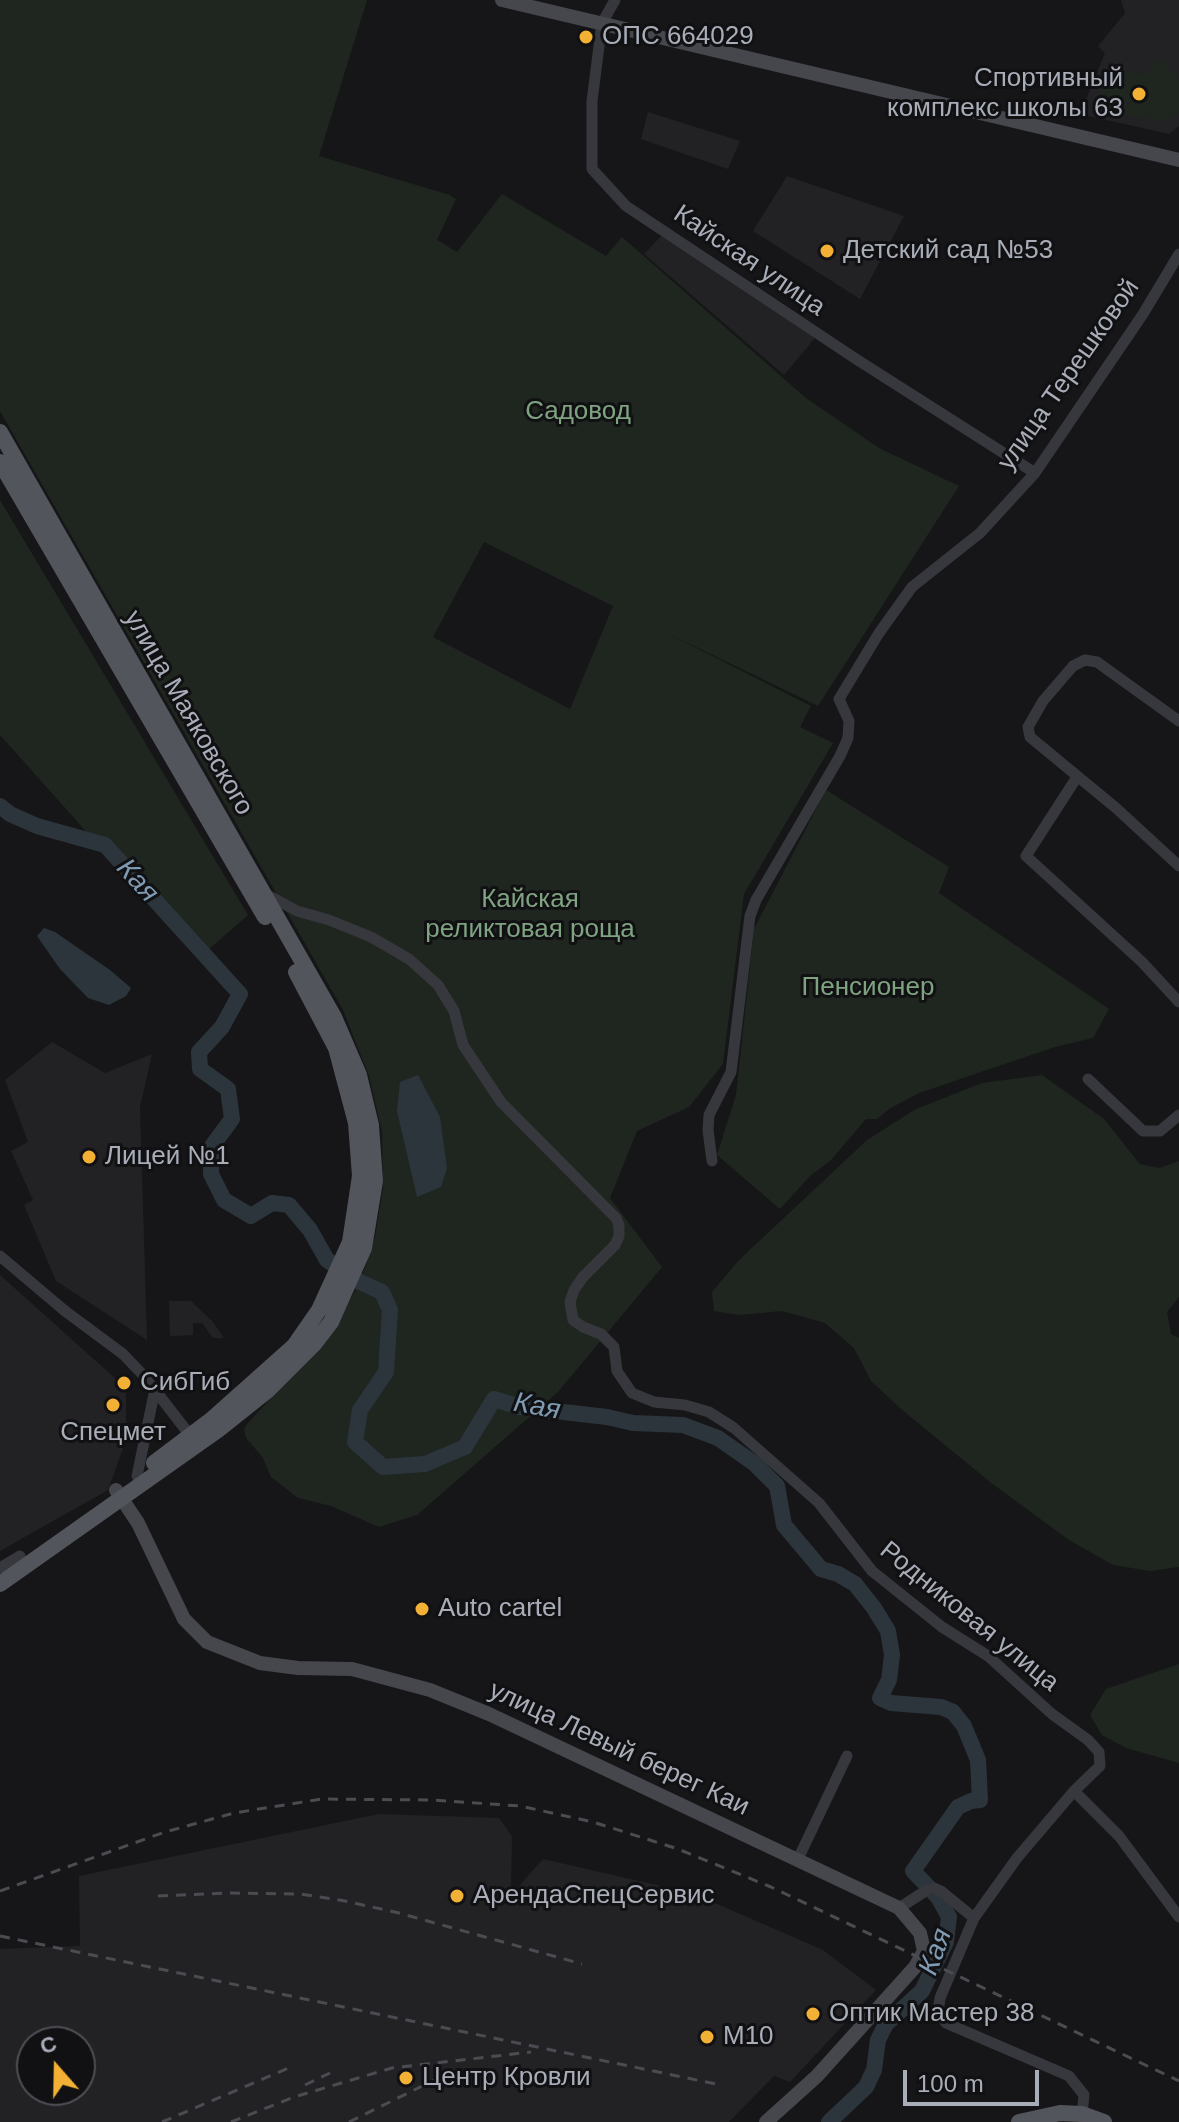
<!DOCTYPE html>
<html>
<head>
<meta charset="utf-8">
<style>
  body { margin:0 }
  #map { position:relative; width:1179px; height:2122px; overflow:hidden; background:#161618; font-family:Helvetica,sans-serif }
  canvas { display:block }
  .north { position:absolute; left:16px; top:2026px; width:80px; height:80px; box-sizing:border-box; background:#111113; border:2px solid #4d4f55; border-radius:50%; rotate:340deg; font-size:22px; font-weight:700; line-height:32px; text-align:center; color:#a8adb8 }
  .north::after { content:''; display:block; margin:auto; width:28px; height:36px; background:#f2b134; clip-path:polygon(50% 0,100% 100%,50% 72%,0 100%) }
  .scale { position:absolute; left:903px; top:2070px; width:136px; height:36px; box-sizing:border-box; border:4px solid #a8adb8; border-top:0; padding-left:10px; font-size:24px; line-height:28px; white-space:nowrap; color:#a8adb8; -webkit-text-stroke:6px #111113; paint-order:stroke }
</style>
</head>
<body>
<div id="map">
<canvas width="1179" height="2122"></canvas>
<div class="north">С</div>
<div class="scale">100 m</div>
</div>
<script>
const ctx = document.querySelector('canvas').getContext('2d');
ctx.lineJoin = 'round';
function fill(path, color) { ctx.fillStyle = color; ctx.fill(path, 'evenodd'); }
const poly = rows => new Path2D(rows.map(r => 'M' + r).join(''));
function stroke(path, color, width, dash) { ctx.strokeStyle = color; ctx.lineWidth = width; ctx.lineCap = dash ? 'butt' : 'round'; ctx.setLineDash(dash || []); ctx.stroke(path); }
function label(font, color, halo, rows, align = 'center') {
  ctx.font = font + ' Helvetica,sans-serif'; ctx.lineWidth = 6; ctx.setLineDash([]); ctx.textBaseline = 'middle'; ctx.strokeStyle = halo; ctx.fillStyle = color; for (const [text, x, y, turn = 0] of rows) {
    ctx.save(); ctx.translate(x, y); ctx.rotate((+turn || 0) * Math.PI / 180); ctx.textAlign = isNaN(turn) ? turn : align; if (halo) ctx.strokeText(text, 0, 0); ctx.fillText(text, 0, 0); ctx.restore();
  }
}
fill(poly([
  [1121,0,1179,0,1179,126,1169,134,1080,114,1105,53,1098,46,1125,13],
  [648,112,740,141,728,169,641,139],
  [787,176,904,216,860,299,753,231],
  [663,234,815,338,784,375,644,254],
  [52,1042,105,1073,152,1054,140,1107,147,1340,56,1281,24,1205,33,1200,11,1151,28,1142,5,1080],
  [0,1275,126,1388,126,1440,108,1490,0,1551],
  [169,1301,191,1301,213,1322,224,1338,213,1338,202,1323,193,1323,193,1335,170,1336],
  [379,1814,499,1818,512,1836,511,1886,518,1887,543,1859,692,1893,823,1950,876,1990,790,2082,774,2076,729,2122,0,2122,0,1949,80,1946,79,1876],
  [80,2042,80,2090,32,2090,32,2042]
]), '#222225');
fill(poly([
  [0,0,367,0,319,156,450,195,456,199,437,240,457,252,502,194,606,256,622,237,806,398,879,448,959,486,818,706,667,633,811,706,800,727,833,743,744,894,723,1064,689,1107,637,1131,610,1198,662,1267,558,1392,417,1515,379,1527,331,1506,298,1498,271,1477,263,1458,246,1438,244,1429,247,1424,329,1335,360,1282,375,1237,383,1188,382,1132,369,1076,343,1010,0,411],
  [484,542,613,606,570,709,433,637],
  [1162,59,1179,80,1179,112,1166,122,1092,109,1113,68,1142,75],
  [0,500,248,915,199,958,0,735],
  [826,790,949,867,939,893,1109,1009,1093,1038,1055,1047,919,1093,889,1109,877,1119,866,1119,831,1160,810,1176,780,1209,717,1155,736,1095,754,929],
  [1042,1075,1104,1119,1140,1164,1159,1168,1179,1161,1179,1297,1167,1312,1171,1334,1179,1338,1179,1567,1150,1571,1113,1565,1069,1540,990,1482,901,1409,871,1381,854,1348,825,1323,782,1311,739,1315,714,1311,712,1292,739,1260,867,1140,916,1109,982,1083],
  [1179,1664,1179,1763,1126,1748,1102,1735,1090,1715,1106,1689]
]), '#1e261f');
fill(poly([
  [44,928,55,932,110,970,131,988,126,996,109,1005,88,998,60,969,37,936],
  [418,1075,440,1117,447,1168,441,1187,417,1197,397,1111,400,1082]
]), '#2c353c');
stroke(poly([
  [0,806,10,814,37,826,105,845,240,994,222,1027,199,1052,200,1069,228,1089,232,1119,212,1146,211,1174,224,1200,251,1216,272,1203,289,1205,310,1230,327,1260,360,1282,382,1292,390,1310,386,1372,360,1410,355,1442,383,1467,425,1464,465,1447,494,1399,520,1407,607,1417,633,1423,683,1425,718,1438,755,1464,777,1486,784,1525,821,1569,838,1574,855,1584,874,1608,888,1631,892,1655,889,1680,880,1698,891,1703,941,1707,953,1712,964,1726,978,1760,980,1800,971,1801,958,1807,913,1871,938,1897,949,1917,946,1942,922,1991,886,2024,878,2040,874,2070,866,2087,829,2122]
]), '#2c353c', 16);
stroke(poly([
  [615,0,602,23,592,101,592,169,626,206,856,359,1035,473],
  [1179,721,1097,662,1085,660,1073,666,1043,701,1028,727,1030,737,1116,808,1179,866],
  [1077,777,1026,856,1142,962,1179,1002],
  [264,893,297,911,329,920,371,937,409,959,438,985,454,1011,463,1045,501,1102,616,1218,619,1225,619,1236,615,1245,583,1277,574,1290,570,1302,573,1320,583,1327,601,1334,614,1347,617,1371,632,1393,654,1402,685,1405,709,1412,734,1428,819,1503,872,1571,942,1627,988,1656,1052,1714,1088,1740,1099,1752,1100,1766,1074,1791,1017,1858,974,1918,940,1998,938,2012,946,2023,1069,2076,1084,2095,1082,2114],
  [1088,1079,1143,1131,1160,1131,1179,1115],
  [712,1161,708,1130,709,1115,731,1072,750,916,756,900,840,756,848,738,849,721,839,699,879,633,912,587,980,533,1035,473,1143,314,1179,254],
  [0,1256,65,1311,123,1354,144,1376,193,1439],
  [137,1476,155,1389],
  [0,1568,20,1556],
  [1074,1791,1119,1836,1179,1917],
  [798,1859,847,1756],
  [934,1888,941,1891,974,1918],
  [899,1908,927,1890]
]), '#37383d', 11);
stroke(poly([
  [502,0,1179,160],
  [116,1490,138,1523,184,1619,207,1642,260,1663,298,1668,352,1669,430,1690,489,1714,899,1908,920,1933,924,1951,915,1967,817,2076,766,2122]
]), '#45474d', 14);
stroke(poly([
  [0,432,334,1017,359,1075,371,1125,375,1181,364,1248,331,1322,314,1344,267,1391,218,1430,0,1584],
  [0,462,265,917],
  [154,1463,211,1420,294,1346,319,1310,350,1242,360,1176,356,1123,336,1048,296,972],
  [1019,2122,1060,2113,1082,2114,1104,2122]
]), '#53555c', 16);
stroke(poly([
  [0,1891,165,1832,234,1813,322,1799,433,1800,520,1806,593,1822,678,1849,771,1887,1179,2081],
  [158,1896,231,1893,301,1894,345,1901,399,1913,582,1964],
  [0,1936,721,2085],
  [305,2085,330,2073],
  [162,2122,291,2067],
  [231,2122,294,2097,392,2068,531,2052],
  [349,2122,461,2067]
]), '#4a4c52', 3, [10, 8]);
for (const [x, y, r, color] of [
  [586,37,8,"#f2b134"],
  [1139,94,8,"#f2b134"],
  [827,251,8,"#f2b134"],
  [89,1157,8,"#f2b134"],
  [124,1383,8,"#f2b134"],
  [113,1405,8,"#f2b134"],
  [422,1609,8,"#f2b134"],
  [457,1896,8,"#f2b134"],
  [813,2014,8,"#f2b134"],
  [707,2037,8,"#f2b134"],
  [406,2078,8,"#f2b134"]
]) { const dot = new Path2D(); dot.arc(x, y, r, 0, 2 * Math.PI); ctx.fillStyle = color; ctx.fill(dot); stroke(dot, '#111113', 3); }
label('26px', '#a8adb8', '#111113', [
  ["ОПС 664029",602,37],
  ["Спортивный",1123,79,"right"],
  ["комплекс школы 63",1123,109,"right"],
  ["Детский сад №53",843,251],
  ["Лицей №1",105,1157],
  ["СибГиб",140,1383],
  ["Спецмет",113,1433,"center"],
  ["Auto cartel",438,1609],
  ["АрендаСпецСервис",473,1896],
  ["Оптик Мастер 38",829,2014],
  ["M10",723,2037],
  ["Центр Кровли",422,2078]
], 'left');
label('26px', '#a8adb8', '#111113', [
  ["Кайская улица",749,261,34],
  ["улица Терешковой",1069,375,-55],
  ["улица Маяковского",188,713,60],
  ["Родниковая улица",969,1617,39],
  ["улица Левый берег Каи",619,1749,25]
]);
label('26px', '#7fa381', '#111113', [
  ["Садовод",578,412],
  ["Кайская",530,900],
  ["реликтовая роща",530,930],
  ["Пенсионер",868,988]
]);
label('italic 28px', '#7f9bb3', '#111113', [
  ["Кая",137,881,48],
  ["Кая",537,1407,10],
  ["Кая",936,1952,-70]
]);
</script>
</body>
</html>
